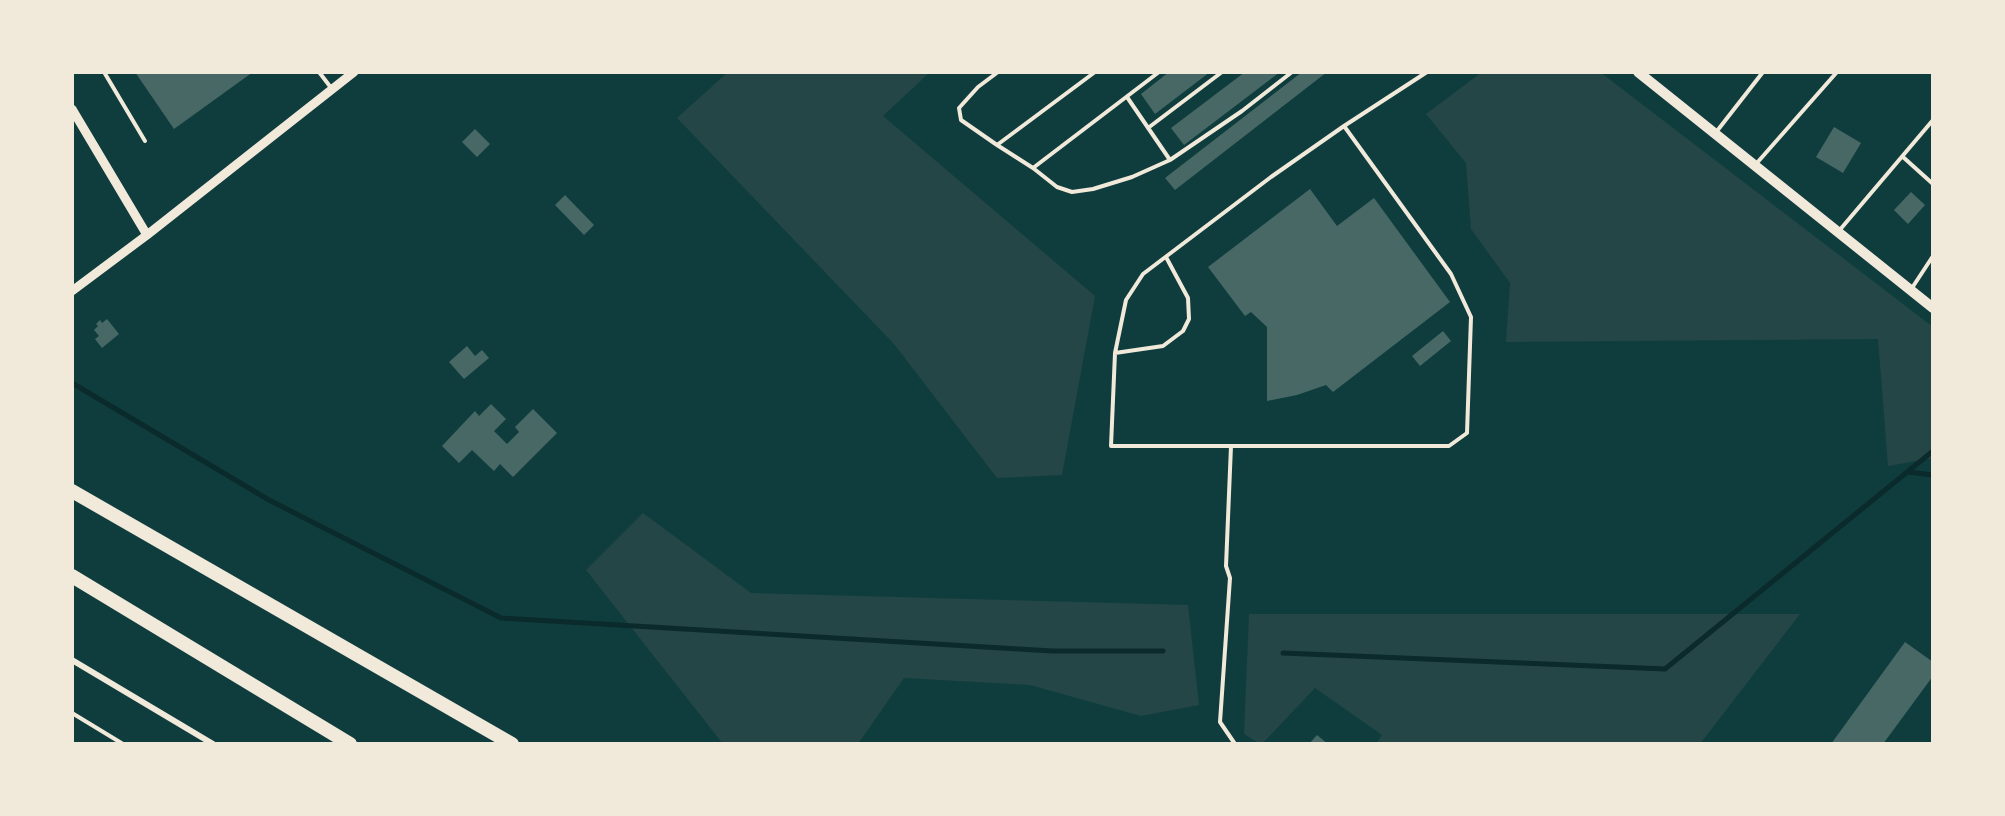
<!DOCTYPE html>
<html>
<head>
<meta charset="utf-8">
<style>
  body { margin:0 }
  #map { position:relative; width:2005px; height:816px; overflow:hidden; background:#0f3d3e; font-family:Karla,sans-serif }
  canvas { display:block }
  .frame { position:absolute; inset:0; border:74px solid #f1e9da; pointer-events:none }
</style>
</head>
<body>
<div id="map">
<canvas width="2005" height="816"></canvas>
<div class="frame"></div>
</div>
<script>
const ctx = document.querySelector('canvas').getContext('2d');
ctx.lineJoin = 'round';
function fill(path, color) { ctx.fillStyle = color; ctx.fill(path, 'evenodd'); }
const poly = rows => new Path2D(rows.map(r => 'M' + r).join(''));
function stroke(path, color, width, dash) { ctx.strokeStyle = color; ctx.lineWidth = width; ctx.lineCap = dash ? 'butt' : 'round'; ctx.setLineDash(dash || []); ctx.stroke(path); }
fill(poly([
  [728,72,930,72,883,116,1095,296,1062,475,997,478,894,344,677,118],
  [1482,72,1600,72,1933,327,1933,458,1888,466,1878,339,1506,342,1510,283,1471,229,1466,163,1426,114],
  [643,513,751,593,1188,605,1199,705,1141,716,1030,685,904,678,858,744,723,744,586,570],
  [1249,614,1800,614,1700,744,1376,744,1382,735,1315,688,1262,744,1260,744,1244,734]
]), '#244646');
stroke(poly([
  [72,383,269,500,501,618,1052,651,1163,651],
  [1908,472,1933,475],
  [1283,653,1665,669,1933,451]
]), '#0a2a2b', 5);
fill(poly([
  [135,72,253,72,174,129],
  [1169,72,1210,72,1155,114,1141,94],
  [1245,72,1280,72,1184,145,1171,128],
  [1302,72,1327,72,1175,190,1165,178],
  [1834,127,1861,143,1843,173,1816,157],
  [475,129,490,144,477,157,462,142],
  [1310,189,1337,226,1374,198,1450,302,1333,392,1326,385,1297,395,1267,401,1267,327,1251,312,1245,316,1208,267],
  [1911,192,1925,205,1908,224,1894,210],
  [565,195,594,225,584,235,555,205],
  [107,319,119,334,102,348,95,339,99,336,94,330,98,326,96,324,100,320,102,323],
  [1443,331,1451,341,1420,366,1412,356],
  [467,346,475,356,482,350,489,358,464,379,449,362],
  [491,404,506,419,494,431,507,444,519,432,515,427,533,409,557,433,513,477,500,464,494,471,472,450,459,463,442,446,475,411,479,416],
  [1905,642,1933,662,1933,676,1883,744,1831,744],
  [1317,735,1328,744,1309,744]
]), '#486865');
stroke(poly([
  [104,72,145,141],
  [319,72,332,89],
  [998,72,978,87,959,108,961,120,997,145,1095,72],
  [72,73,73,72],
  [1127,97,1170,160],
  [1344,126,1451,274,1471,317,1467,433,1449,446,1111,446,1115,353,1126,300,1143,274,1271,177,1344,126,1427,72],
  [1148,128,1222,72],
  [1717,131,1763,72],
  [997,145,1033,168,1057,187,1072,192,1093,189,1132,177,1170,160,1242,111,1292,72],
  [1903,157,1933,184],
  [1756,164,1837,72],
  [1033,168,1159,72],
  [1838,232,1933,120],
  [1912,288,1933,256],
  [1115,353,1163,346,1183,331,1189,319,1188,298,1166,257],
  [1231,446,1226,566,1230,578,1220,722,1235,744],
  [72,713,123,744]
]), '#f1e9da', 4);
stroke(poly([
  [72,660,213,744]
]), '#f1e9da', 6);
stroke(poly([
  [72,109,147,235],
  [72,291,147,235,354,72]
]), '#f1e9da', 9);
stroke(poly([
  [1638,72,1933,308]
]), '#f1e9da', 10);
stroke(poly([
  [72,491,512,744],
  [72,576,350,744]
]), '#f1e9da', 14);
</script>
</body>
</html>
